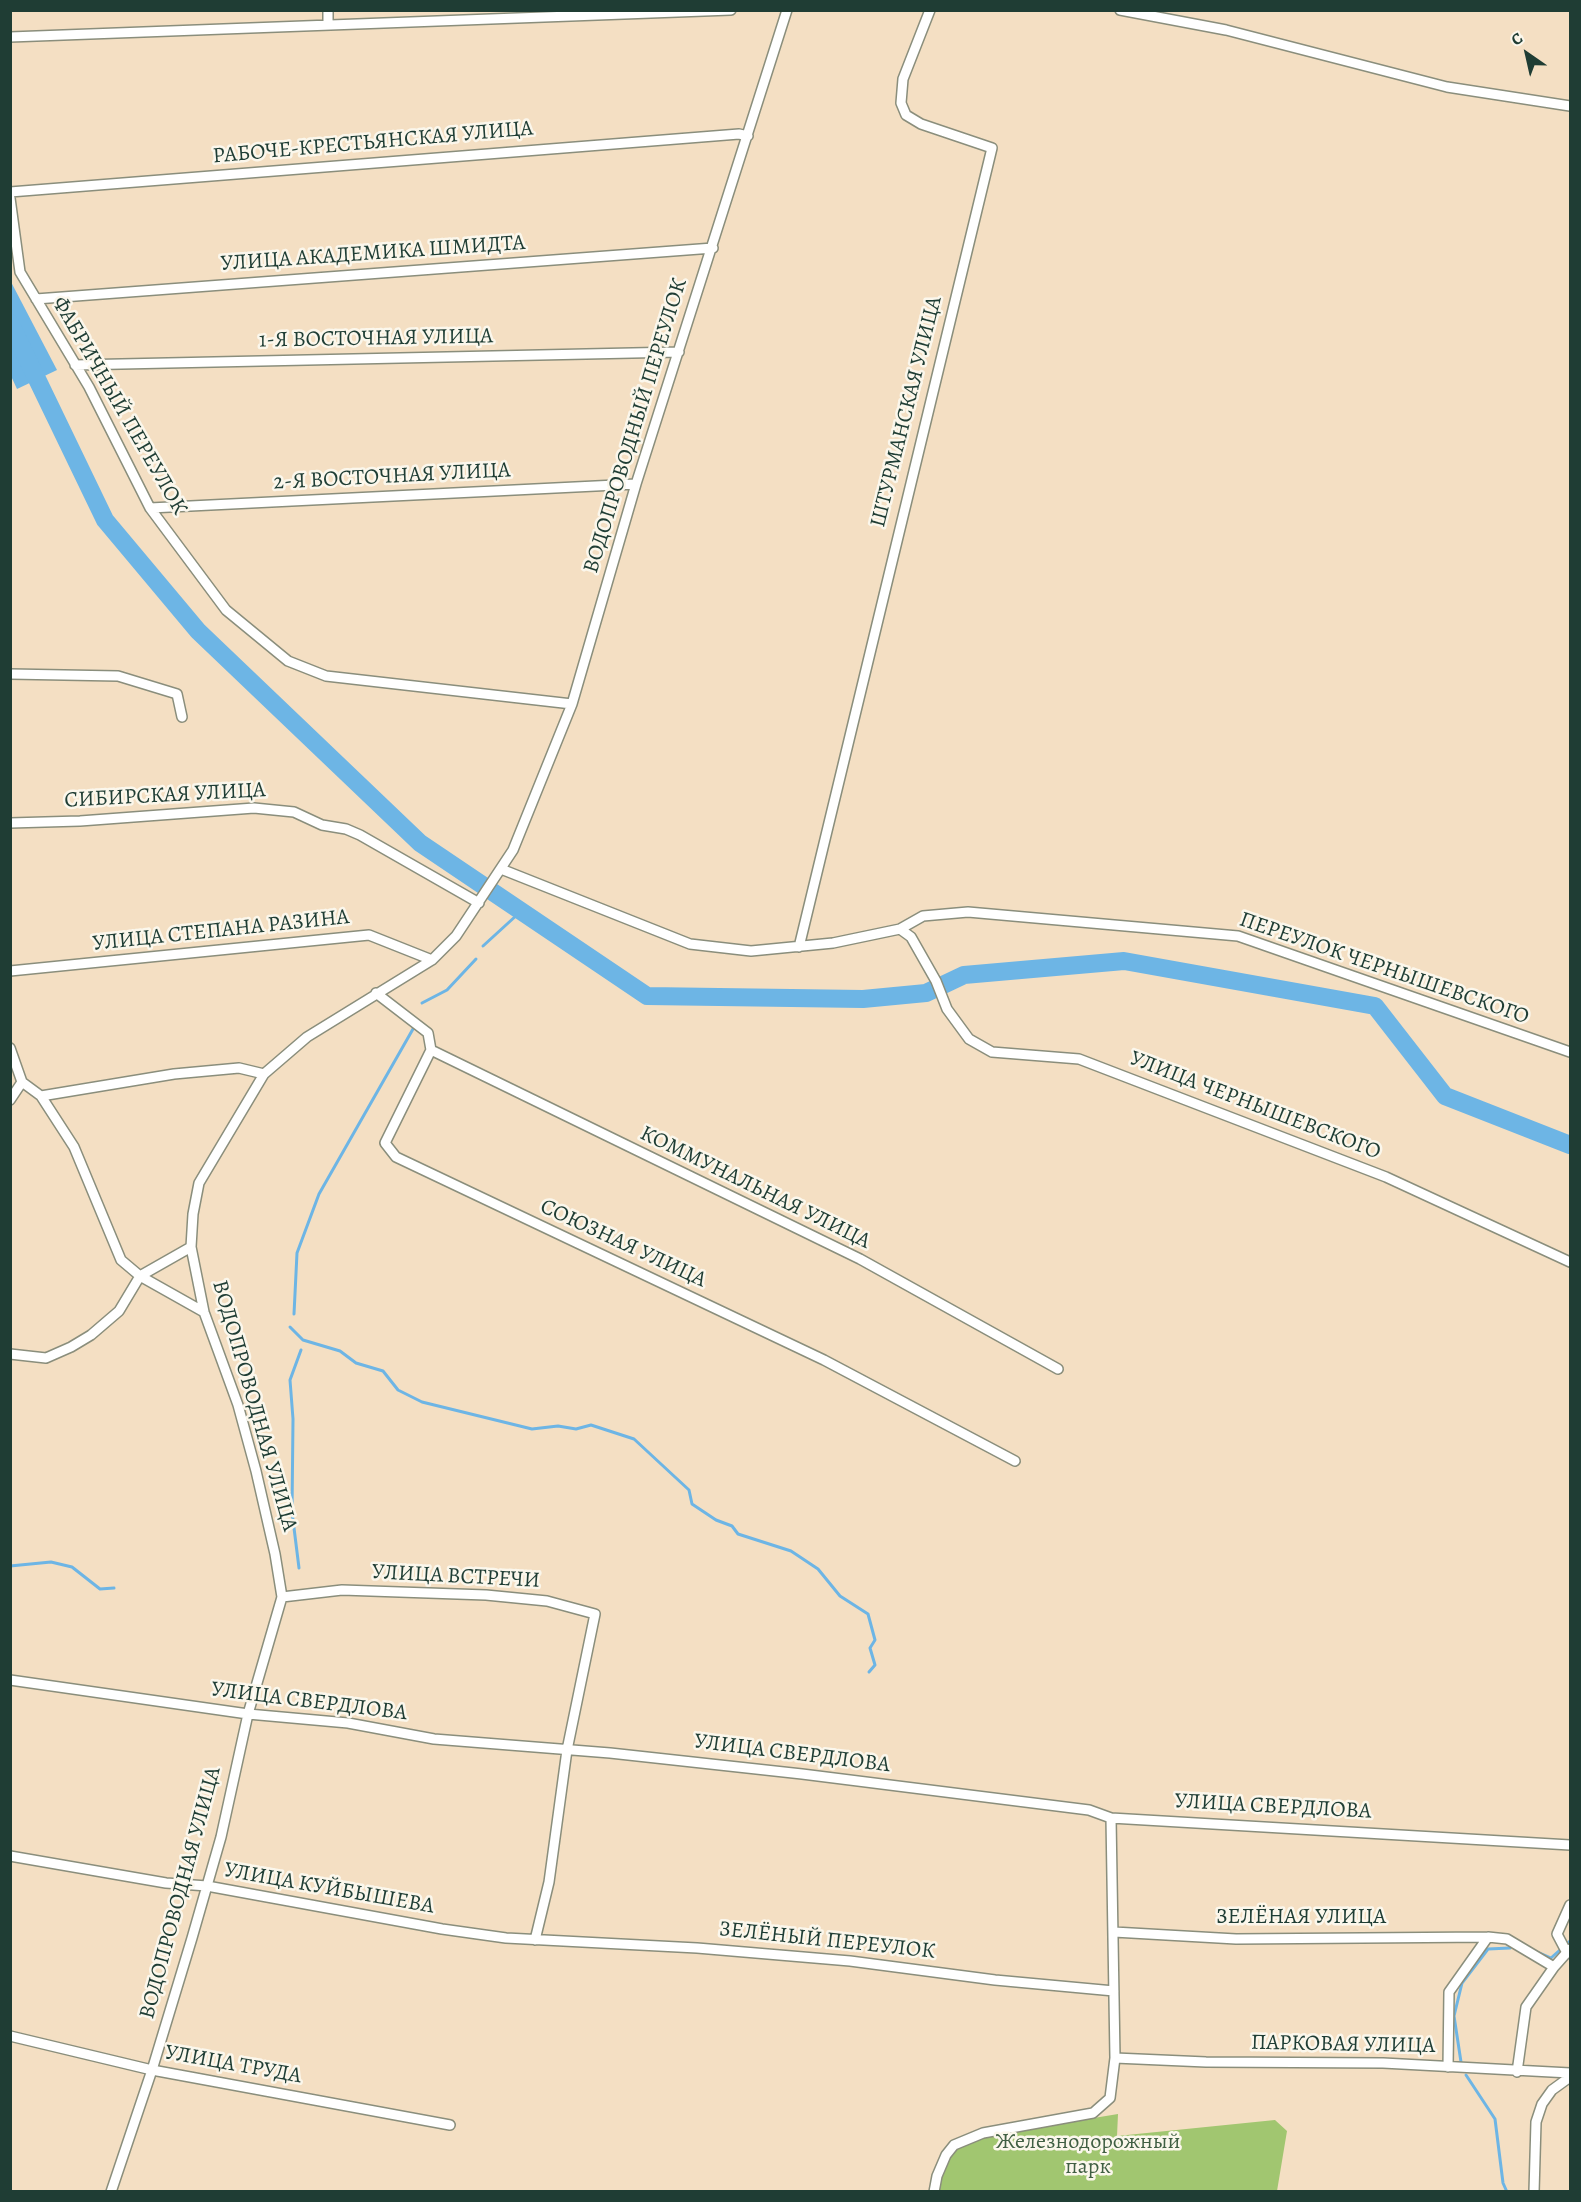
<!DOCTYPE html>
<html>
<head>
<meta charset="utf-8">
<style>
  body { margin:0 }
  #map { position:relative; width:1581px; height:2202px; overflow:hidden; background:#f4dfc3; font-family:Alegreya,serif }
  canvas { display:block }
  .frame { position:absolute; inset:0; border:12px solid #1f3d34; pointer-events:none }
  .north { position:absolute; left:1497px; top:24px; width:60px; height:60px; -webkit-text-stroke:4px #fbf7ec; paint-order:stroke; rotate:326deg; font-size:16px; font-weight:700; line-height:24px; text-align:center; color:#1f3d34 }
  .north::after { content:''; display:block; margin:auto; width:21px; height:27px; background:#1f3d34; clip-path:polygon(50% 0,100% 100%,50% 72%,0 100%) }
</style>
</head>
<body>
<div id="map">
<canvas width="1581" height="2202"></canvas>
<div class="frame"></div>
<div class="north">С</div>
</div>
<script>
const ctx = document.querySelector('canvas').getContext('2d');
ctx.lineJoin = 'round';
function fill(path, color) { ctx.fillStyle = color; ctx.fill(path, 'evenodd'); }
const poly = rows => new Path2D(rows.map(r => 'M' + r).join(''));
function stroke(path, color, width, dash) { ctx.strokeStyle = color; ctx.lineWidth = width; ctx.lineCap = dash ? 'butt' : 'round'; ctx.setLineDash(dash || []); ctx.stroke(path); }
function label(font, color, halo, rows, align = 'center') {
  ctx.font = font + ' Alegreya,serif'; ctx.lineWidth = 5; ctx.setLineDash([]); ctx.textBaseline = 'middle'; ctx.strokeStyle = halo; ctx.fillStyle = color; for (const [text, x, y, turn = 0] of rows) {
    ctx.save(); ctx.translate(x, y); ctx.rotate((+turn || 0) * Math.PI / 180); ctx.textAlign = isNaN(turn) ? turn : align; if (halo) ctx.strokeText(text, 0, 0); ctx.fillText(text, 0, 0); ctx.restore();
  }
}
fill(poly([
  [1118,2114,1117,2136,1275,2120,1287,2131,1277,2191,937,2192,947,2161,959,2146,997,2134]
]), '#a1c670');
fill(poly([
  [10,280,57,370,17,389,11,376]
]), '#6db5e5');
stroke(poly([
  [483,946,518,914],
  [422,1003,447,990,476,959],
  [294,1314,297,1253,319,1194,413,1029],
  [290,1327,303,1340,340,1351,356,1363,383,1371,398,1390,422,1402,532,1429,558,1426,576,1429,591,1425,634,1439,689,1490,692,1504,716,1520,732,1526,738,1534,791,1551,818,1569,840,1596,868,1614,875,1640,870,1648,875,1665,869,1672],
  [10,1566,51,1562,72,1567,100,1589,114,1588],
  [299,1568,292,1512,293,1419,290,1380,301,1350],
  [1535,1951,1551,1958,1570,1941],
  [1461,2062,1454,2016,1462,1983,1488,1949,1510,1948],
  [1466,2075,1495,2119,1503,2183,1507,2192]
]), '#6db5e5', 3);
stroke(poly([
  [10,323,105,520,198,631,420,843,647,996,863,999,926,993,964,975,1124,961,1375,1006,1445,1096,1570,1145]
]), '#6db5e5', 18);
const minor = poly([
  [328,10,328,25],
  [1120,10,1226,30,1447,87,1570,106],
  [10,37,731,10],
  [10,192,739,134,748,136],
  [10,198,20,272,89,387,150,508,226,610,288,661,326,676,572,704],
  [36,299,713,248],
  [75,365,679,352],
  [150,508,636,484],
  [10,674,118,676,177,694,182,717],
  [10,823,80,821,254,808,294,812,322,825,346,829,360,835,479,903],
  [501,869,690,944,751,951,833,943,900,929,911,937,936,981,947,1009,969,1039,992,1052,1079,1059,1386,1177,1570,1262],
  [900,929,923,916,968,912,1238,936,1570,1052],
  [799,947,992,148,921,124,906,115,901,103,903,79,930,10],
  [10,971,369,935,432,960],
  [376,993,428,1033,431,1050,385,1143,396,1157,824,1360,1015,1461],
  [10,1048,22,1082,10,1100],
  [431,1050,860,1259,1058,1369],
  [22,1082,41,1096,74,1147,121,1260,140,1276,204,1312],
  [41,1096,174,1074,239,1068,264,1074],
  [10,1354,46,1358,71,1347,91,1335,119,1311,140,1276,191,1247],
  [282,1597,342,1590,486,1595,547,1601,595,1614,567,1750,549,1882,535,1940],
  [10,1680,248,1714,348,1723,434,1739,610,1753,802,1774,1089,1810,1111,1818,1570,1845],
  [10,1856,166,1883,207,1886,442,1929,506,1938,697,1948,850,1961,995,1980,1114,1991],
  [1570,1905,1557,1934,1567,1953,1570,1953],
  [1114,1932,1236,1939,1488,1937],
  [10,2036,152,2070,450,2125],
  [1115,2058,1206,2062,1383,2063,1570,2073],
  [1448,2067,1449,1992,1488,1937,1507,1939,1554,1967,1570,1949],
  [1517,2072,1526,2007,1554,1967],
  [111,2192,152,2070,192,1938,221,1837,248,1714,282,1597,275,1554,256,1471,238,1405,204,1312,191,1247,193,1214,199,1183,264,1074,307,1037,432,960,456,936,513,850,572,704,636,484,787,10],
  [934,2192,937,2176,946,2155,954,2145,983,2133,1093,2113,1110,2098,1115,2058,1111,1818],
  [1534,2192,1536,2122,1542,2104,1552,2090,1570,2077]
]);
stroke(minor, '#8a8e7c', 12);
stroke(minor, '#fff', 9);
label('22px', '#1f3d34', '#fbf7ec', [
  ["РАБОЧЕ-КРЕСТЬЯНСКАЯ УЛИЦА",373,143,-5],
  ["УЛИЦА АКАДЕМИКА ШМИДТА",373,254,-4],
  ["1-Я ВОСТОЧНАЯ УЛИЦА",376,339,-1],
  ["ФАБРИЧНЫЙ ПЕРЕУЛОК",119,406,60],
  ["ШТУРМАНСКАЯ УЛИЦА",907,412,-76],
  ["ВОДОПРОВОДНЫЙ ПЕРЕУЛОК",636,426,-73],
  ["2-Я ВОСТОЧНАЯ УЛИЦА",392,477,-3],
  ["СИБИРСКАЯ УЛИЦА",165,796,-3],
  ["УЛИЦА СТЕПАНА РАЗИНА",221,931,-6],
  ["ПЕРЕУЛОК ЧЕРНЫШЕВСКОГО",1384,969,19],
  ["УЛИЦА ЧЕРНЫШЕВСКОГО",1255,1106,21],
  ["КОММУНАЛЬНАЯ УЛИЦА",755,1188,26],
  ["СОЮЗНАЯ УЛИЦА",623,1244,25],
  ["ВОДОПРОВОДНАЯ УЛИЦА",254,1406,74],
  ["УЛИЦА ВСТРЕЧИ",456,1577,3],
  ["УЛИЦА СВЕРДЛОВА",309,1702,7],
  ["УЛИЦА СВЕРДЛОВА",792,1754,7],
  ["УЛИЦА СВЕРДЛОВА",1273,1807,3],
  ["УЛИЦА КУЙБЫШЕВА",329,1889,10],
  ["ВОДОПРОВОДНАЯ УЛИЦА",181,1893,-75],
  ["ЗЕЛЁНАЯ УЛИЦА",1301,1918],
  ["ЗЕЛЁНЫЙ ПЕРЕУЛОК",827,1941,6],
  ["ПАРКОВАЯ УЛИЦА",1343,2045,1],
  ["УЛИЦА ТРУДА",233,2065,10]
]);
label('22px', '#405f43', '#fbf7ec', [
  ["Железнодорожный",1088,2143],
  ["парк",1088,2168]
]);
</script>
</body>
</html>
